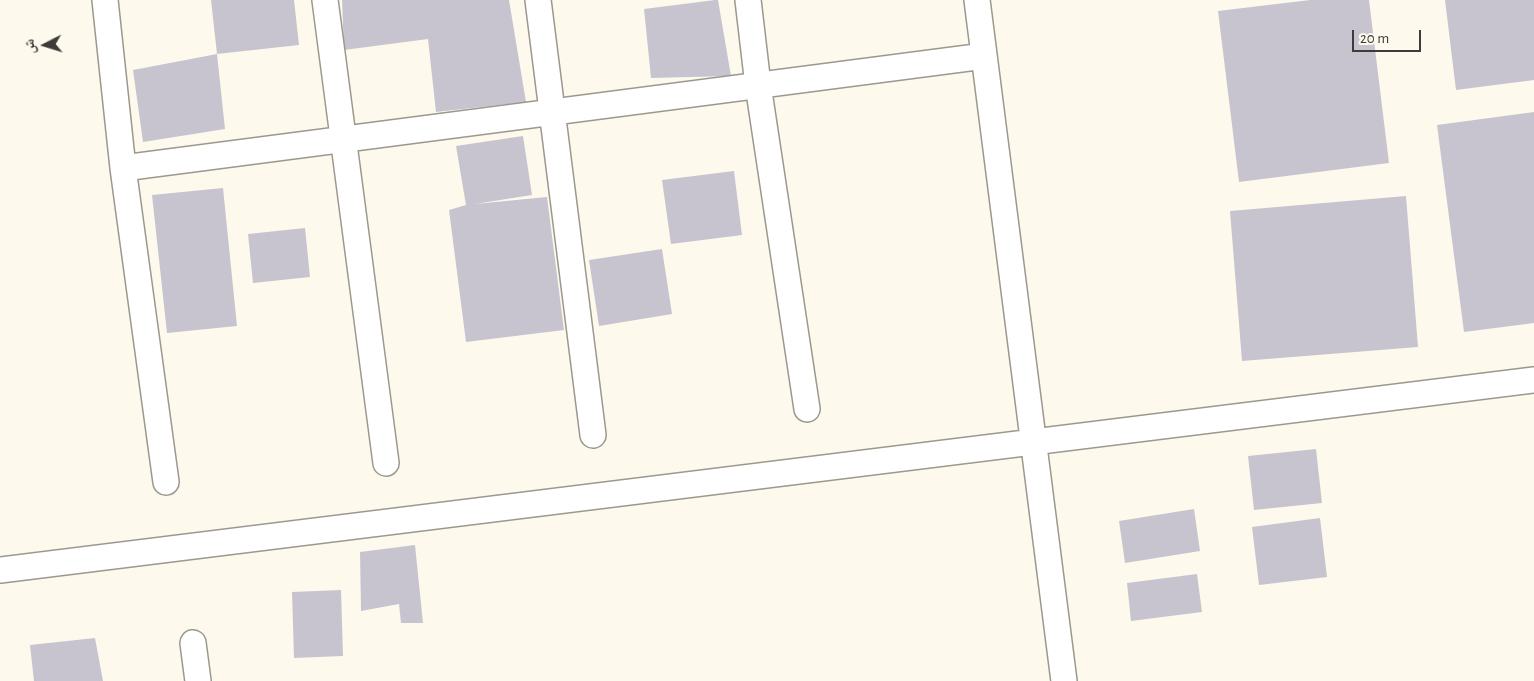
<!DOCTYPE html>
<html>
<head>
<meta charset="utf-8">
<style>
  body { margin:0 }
  #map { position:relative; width:1534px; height:681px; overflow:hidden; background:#fef9ed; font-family:"Alegreya Sans","Noto Naskh Arabic",sans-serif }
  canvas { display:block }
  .north { position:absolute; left:20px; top:20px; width:50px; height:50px; -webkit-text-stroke:4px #fef9ed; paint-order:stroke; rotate:265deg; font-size:14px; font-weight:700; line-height:20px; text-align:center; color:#3e3c38 }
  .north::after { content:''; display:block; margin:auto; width:18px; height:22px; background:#3e3c38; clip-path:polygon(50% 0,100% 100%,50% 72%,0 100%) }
  .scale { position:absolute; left:1352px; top:30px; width:69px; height:22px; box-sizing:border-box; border:2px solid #3e3c38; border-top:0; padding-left:6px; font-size:15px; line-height:18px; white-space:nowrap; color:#3e3c38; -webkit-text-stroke:4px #fef9ed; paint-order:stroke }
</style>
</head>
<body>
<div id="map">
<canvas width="1534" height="681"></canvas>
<div class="north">ش</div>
<div class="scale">20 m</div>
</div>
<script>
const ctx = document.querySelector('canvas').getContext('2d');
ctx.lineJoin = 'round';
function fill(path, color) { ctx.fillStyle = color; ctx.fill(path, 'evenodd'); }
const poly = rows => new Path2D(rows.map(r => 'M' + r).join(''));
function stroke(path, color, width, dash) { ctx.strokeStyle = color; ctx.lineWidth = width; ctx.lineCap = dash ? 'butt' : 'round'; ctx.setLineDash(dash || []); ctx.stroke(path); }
fill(poly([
  [211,0,294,0,299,45,217,54,225,129,143,142,133,70,217,54],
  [342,0,509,0,526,102,436,112,428,39,344,50],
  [715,0,718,0,731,76,651,78,644,9],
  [1310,0,1369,0,1389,163,1239,182,1218,11],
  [1445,0,1534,0,1534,80,1456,90],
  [1534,112,1534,323,1464,332,1437,125],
  [523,136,532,195,475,204,547,197,564,330,466,342,449,210,466,205,456,146],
  [734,171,742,235,671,244,662,180],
  [223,188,237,326,167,333,152,195],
  [1406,196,1418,347,1242,361,1230,211],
  [305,228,310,277,253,283,248,234],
  [662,249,672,314,599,326,589,260],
  [1316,449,1322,503,1254,510,1248,456],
  [1194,509,1200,551,1125,563,1119,521],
  [1320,518,1327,577,1259,585,1252,527],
  [415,545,423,623,401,623,399,604,361,611,360,552],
  [1197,574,1202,612,1131,621,1127,583],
  [341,590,343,656,294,658,292,592],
  [95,638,103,681,34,681,30,645]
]), '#c7c4d0');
const minor = poly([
  [105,0,123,168,166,482],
  [325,0,386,463],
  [538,0,593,435],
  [748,0,758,85,807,409],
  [977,0,1064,681],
  [123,168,984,56],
  [0,570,1534,380],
  [193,643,198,681]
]);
stroke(minor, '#9c988d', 28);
stroke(minor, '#fff', 25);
</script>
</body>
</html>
